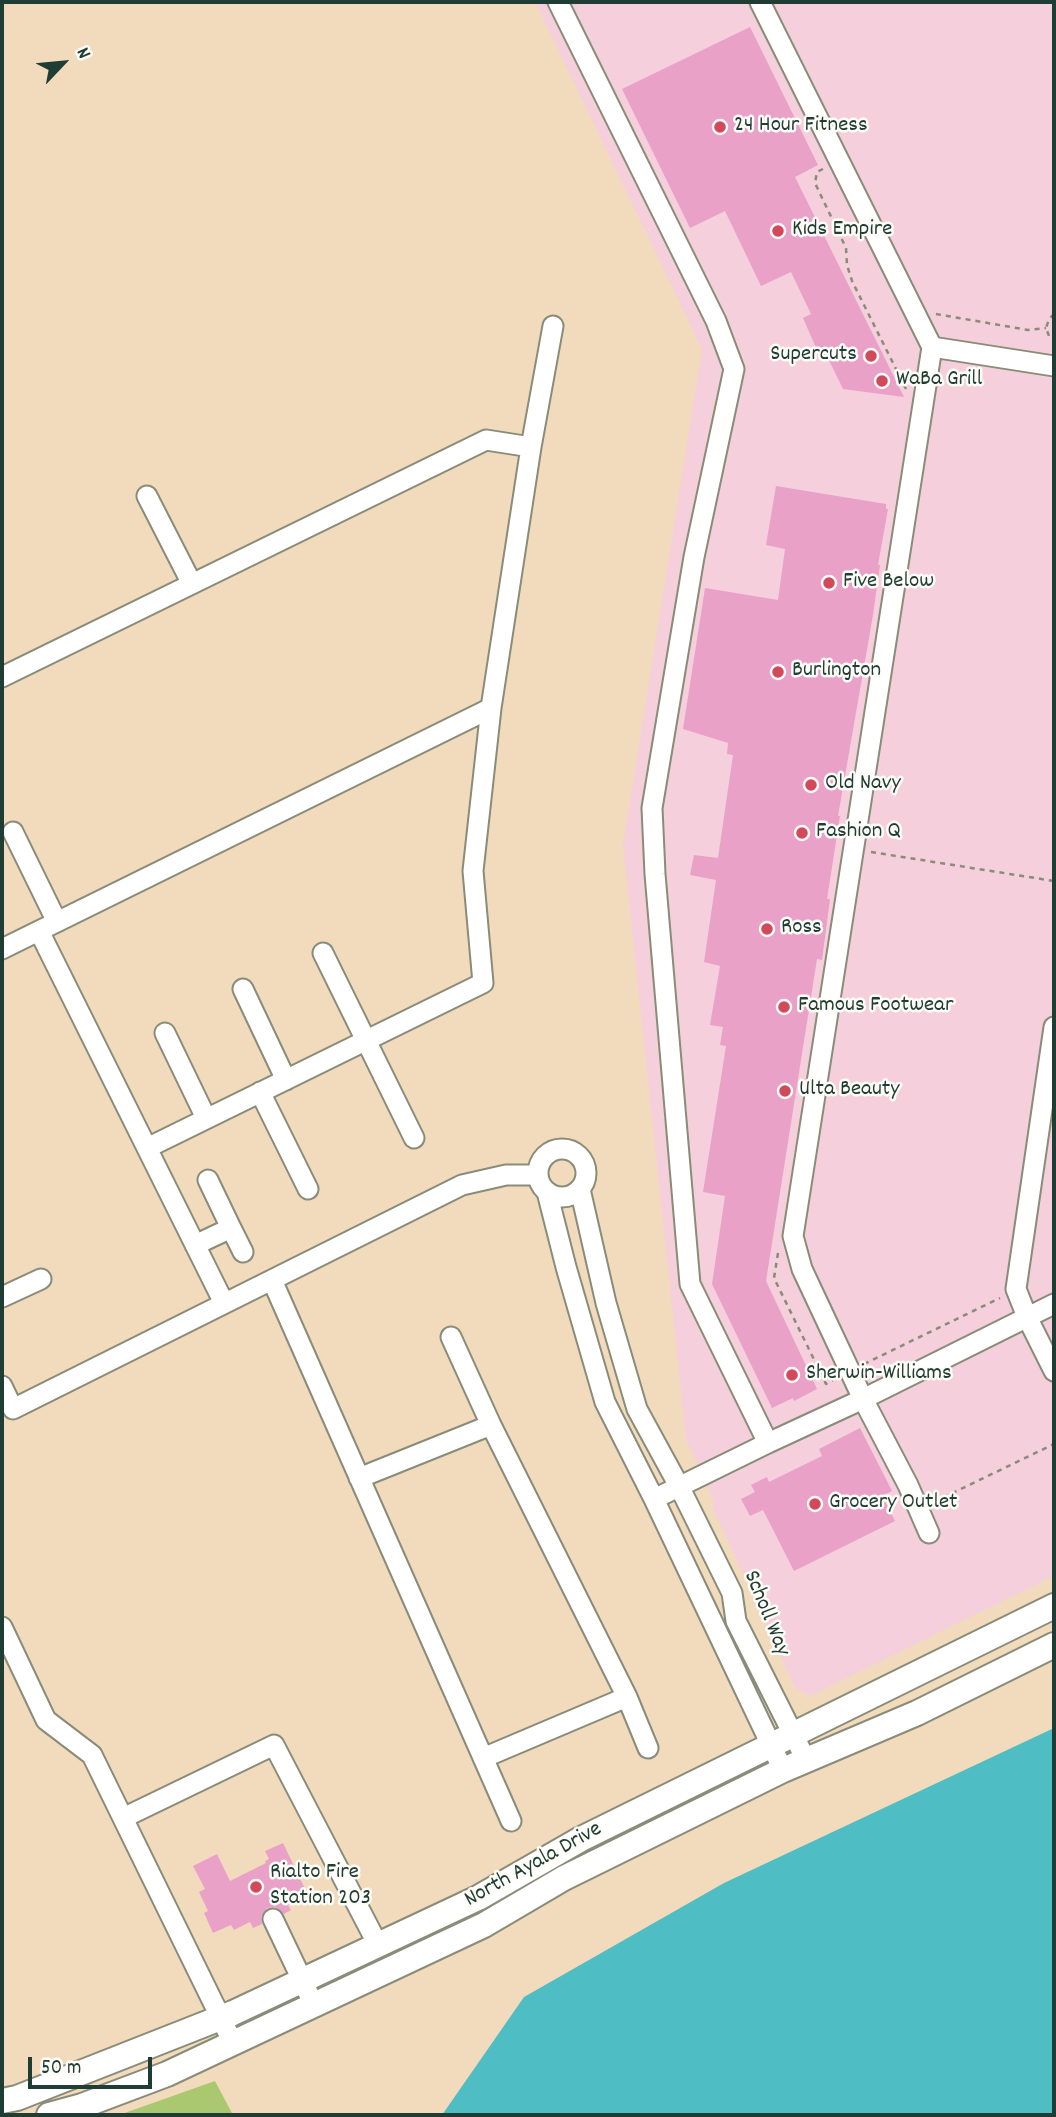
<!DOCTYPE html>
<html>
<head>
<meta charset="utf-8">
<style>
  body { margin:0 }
  #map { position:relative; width:1056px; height:2117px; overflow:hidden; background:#f2dbbc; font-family:Dekko,sans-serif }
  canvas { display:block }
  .frame { position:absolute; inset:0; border:4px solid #1f3d34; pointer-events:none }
  .north { position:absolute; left:28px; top:28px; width:70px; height:70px; -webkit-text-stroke:5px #fdfcf7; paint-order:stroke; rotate:64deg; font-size:19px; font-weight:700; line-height:28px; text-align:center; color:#1f3d34 }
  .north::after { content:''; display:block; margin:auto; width:24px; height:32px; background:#1f3d34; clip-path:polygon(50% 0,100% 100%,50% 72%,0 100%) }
  .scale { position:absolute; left:28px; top:2057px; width:124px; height:32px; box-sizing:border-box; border:4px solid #1f3d34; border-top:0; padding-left:9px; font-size:21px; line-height:24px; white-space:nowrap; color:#1f3d34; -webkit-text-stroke:5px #fdfcf7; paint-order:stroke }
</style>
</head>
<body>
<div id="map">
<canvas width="1056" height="2117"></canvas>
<div class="frame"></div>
<div class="north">N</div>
<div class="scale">50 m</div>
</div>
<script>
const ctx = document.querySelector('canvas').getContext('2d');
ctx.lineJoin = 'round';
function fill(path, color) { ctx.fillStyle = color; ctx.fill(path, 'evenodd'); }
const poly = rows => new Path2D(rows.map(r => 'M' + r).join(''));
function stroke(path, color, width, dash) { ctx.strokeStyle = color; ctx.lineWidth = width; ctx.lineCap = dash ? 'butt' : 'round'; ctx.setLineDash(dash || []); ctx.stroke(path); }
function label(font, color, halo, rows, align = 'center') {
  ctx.font = font + ' Dekko,sans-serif'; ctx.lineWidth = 5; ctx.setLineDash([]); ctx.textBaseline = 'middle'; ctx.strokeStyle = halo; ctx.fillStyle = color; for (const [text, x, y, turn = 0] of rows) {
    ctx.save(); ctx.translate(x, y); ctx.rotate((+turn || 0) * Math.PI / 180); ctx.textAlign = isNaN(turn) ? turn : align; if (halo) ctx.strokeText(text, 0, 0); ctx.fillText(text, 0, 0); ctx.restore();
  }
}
fill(poly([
  [535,2,1054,2,1054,1576,810,1696,795,1688,713,1508,713,1499,686,1439,623,845,702,349]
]), '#f5cfdb');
fill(poly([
  [215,2081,233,2115,119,2115]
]), '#aac870');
fill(poly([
  [1054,1728,1054,2115,442,2115,524,1997,724,1883]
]), '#4fbdc4');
fill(poly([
  [750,27,818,165,795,177,904,397,843,389,827,356,821,359,803,318,811,314,791,272,761,286,725,211,690,228,622,89],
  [776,486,886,504,886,509,888,509,878,565,880,565,873,615,838,816,840,816,827,899,830,899,822,960,817,959,766,1281,817,1389,794,1401,793,1398,772,1408,712,1284,725,1196,703,1192,726,1046,720,1045,723,1027,710,1025,720,966,704,962,716,880,690,875,694,855,718,858,733,755,727,754,728,743,683,729,705,588,778,600,785,549,766,545],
  [860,1428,892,1491,882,1496,895,1521,794,1571,763,1510,750,1516,741,1499,755,1492,751,1485,767,1477,769,1482,822,1456,819,1449],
  [283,1843,308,1895,288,1905,291,1910,284,1914,275,1907,267,1908,261,1917,262,1924,253,1928,250,1922,234,1930,231,1925,213,1933,204,1913,208,1911,199,1892,205,1889,193,1866,217,1854,230,1881,266,1863,265,1861,269,1859,265,1851]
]), '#eaa1c8');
const minor = poly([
  [558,2,716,321,734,369,694,557,652,808,655,874,690,1284,768,1443,654,1499],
  [760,2,932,347,793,1236,802,1269,863,1399,908,1485,929,1533],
  [932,347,1054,366],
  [147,496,192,584],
  [2,677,486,440,531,447],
  [13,832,57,922],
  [39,931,224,1303],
  [2,949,491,708],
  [323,953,414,1138],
  [243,989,286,1080],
  [1054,1027,1016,1289,1027,1317,1054,1371],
  [165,1033,206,1118],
  [260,1092,308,1189],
  [147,1148,483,983,473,871,491,708,531,447,553,326],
  '538 1173a24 24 0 1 1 48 0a24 24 0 1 1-48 0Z',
  [580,1189,606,1303,637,1409,679,1486,732,1593,736,1621,806,1760],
  [547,1192,566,1267,605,1402,654,1499,783,1770],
  [231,1228,243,1252],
  [195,1245,231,1228,208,1180],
  [272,1280,511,1821],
  [2,1297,41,1279],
  [451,1337,491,1425,627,1697,648,1748],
  [2,1386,13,1409,462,1185,506,1175,538,1175],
  [768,1443,863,1399,1054,1304],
  [359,1478,491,1425],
  [2,1627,46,1720,92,1755,233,2043],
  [483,1758,627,1697],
  [123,1818,274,1745,378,1945],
  [273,1919,314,2005]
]);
const major = poly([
  [2,2101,17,2098,233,2013,478,1898,581,1839,1054,1606],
  [49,2115,82,2106,167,2074,484,1925,564,1878,783,1770,917,1713,1054,1645]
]);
stroke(minor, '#888c78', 23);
stroke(major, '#888c78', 28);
stroke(poly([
  [823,169,817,172,815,183,846,248,847,265,852,281,906,389],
  [936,314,1028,330,1046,328],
  [1054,314,1049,319,1046,328,1049,336,1054,340],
  [871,852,1054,881],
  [778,1253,774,1278,826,1384,833,1380],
  [864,1364,1000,1298],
  [934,1502,1054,1444]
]), '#888c78', 2.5, [5, 5]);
stroke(minor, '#fff', 19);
stroke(major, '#fff', 24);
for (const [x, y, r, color] of [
  [720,127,7,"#d1495b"],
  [778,231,7,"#d1495b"],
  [871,356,7,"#d1495b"],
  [882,381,7,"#d1495b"],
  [829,583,7,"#d1495b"],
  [778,672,7,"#d1495b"],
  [811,785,7,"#d1495b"],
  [802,833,7,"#d1495b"],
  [767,929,7,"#d1495b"],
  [784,1007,7,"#d1495b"],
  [785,1091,7,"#d1495b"],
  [792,1375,7,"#d1495b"],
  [815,1504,7,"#d1495b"],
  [256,1887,7,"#d1495b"]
]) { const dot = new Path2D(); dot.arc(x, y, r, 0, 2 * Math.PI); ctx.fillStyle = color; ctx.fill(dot); stroke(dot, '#fdfcf7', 2.5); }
label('23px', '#1f3d34', '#fdfcf7', [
  ["24 Hour Fitness",734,127],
  ["Kids Empire",792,231],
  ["Supercuts",857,356,"right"],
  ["WaBa Grill",896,381],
  ["Five Below",843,583],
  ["Burlington",792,672],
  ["Old Navy",825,785],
  ["Fashion Q",816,833],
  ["Ross",781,929],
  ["Famous Footwear",798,1007],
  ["Ulta Beauty",799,1091],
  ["Sherwin-Williams",806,1375],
  ["Grocery Outlet",829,1504],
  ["Rialto Fire",270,1874],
  ["Station 203",270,1900]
], 'left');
label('23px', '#1f3d34', '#fdfcf7', [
  ["Scholl Way",765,1614,68],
  ["North Ayala Drive",534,1866,-29]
]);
</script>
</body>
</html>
